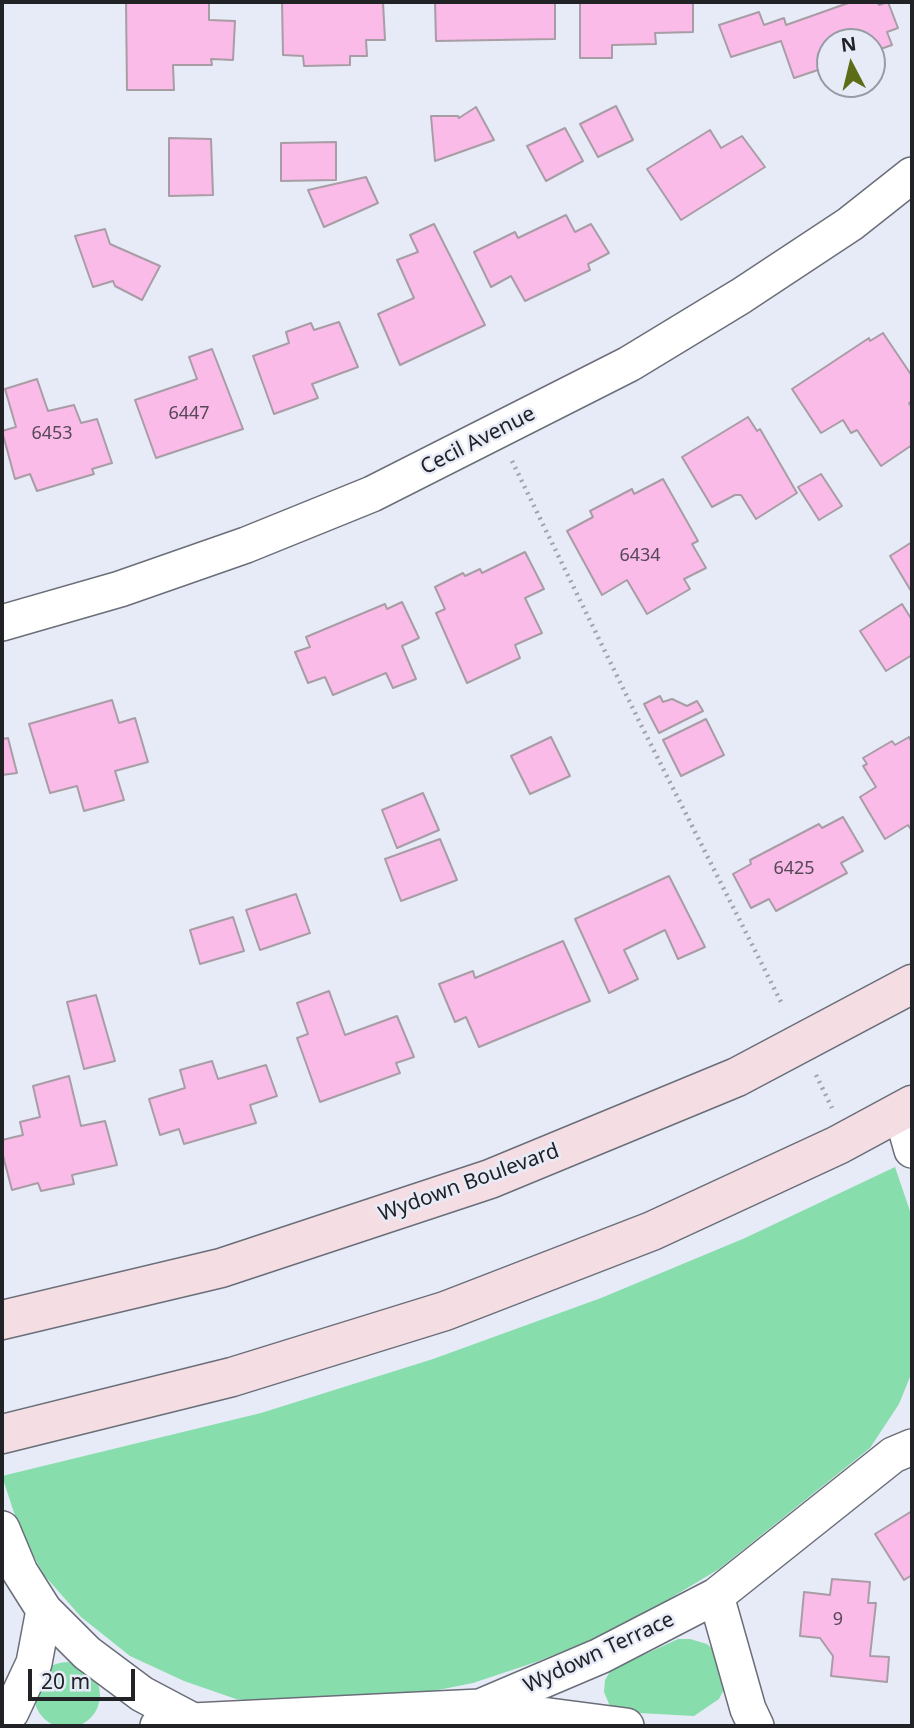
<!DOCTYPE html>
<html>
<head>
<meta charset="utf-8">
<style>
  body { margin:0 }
  #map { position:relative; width:914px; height:1728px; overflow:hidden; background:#e7ebf7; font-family:"Noto Sans",sans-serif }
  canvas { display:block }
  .frame { position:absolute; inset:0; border:4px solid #202226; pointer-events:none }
  .north { position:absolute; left:816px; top:28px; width:70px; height:70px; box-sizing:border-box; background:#e7ebf7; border:2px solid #979ba3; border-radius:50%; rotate:353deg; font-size:19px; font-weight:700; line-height:28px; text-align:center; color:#202226 }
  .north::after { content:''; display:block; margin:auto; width:24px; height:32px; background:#5c6c17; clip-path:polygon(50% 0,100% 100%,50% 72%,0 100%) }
  .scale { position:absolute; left:28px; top:1669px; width:107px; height:32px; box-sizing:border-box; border:4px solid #202226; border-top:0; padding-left:9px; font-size:21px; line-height:24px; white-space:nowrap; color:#202226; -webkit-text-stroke:5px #e7ebf7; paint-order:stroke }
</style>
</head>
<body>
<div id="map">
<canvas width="914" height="1728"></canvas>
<div class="frame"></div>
<div class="north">N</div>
<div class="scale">20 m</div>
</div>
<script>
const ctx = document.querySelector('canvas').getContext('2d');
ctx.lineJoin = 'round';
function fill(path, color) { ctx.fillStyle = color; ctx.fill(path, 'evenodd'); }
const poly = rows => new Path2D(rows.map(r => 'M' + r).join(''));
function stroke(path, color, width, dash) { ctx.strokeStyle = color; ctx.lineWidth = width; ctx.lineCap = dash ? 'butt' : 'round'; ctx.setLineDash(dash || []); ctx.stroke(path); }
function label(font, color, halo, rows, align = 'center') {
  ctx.font = font + ' "Noto Sans",sans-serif'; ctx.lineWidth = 5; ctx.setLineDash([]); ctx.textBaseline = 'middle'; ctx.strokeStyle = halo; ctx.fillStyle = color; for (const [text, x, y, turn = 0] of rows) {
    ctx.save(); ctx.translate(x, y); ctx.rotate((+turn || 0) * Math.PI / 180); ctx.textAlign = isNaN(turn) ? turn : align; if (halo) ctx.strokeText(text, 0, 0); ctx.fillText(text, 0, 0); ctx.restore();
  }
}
fill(poly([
  [895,1167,912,1217,912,1372,899,1404,870,1448,719,1569,659,1605,599,1637,536,1662,473,1683,423,1693,289,1705,236,1699,184,1681,130,1656,81,1617,44,1575,20,1531,2,1476,261,1413,433,1359,601,1298,745,1238],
  [678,1639,690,1639,707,1644,719,1655,726,1685,719,1699,694,1716,621,1712,610,1706,604,1692,605,1680,611,1670],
  '34 1695a33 33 0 1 1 66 0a33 33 0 1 1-66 0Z'
]), '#87ddac');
const building = poly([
  [126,2,209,2,209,20,235,21,233,60,211,59,212,65,173,65,174,90,127,90,126,2],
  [282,2,383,2,385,40,366,40,367,56,350,56,350,65,304,66,303,56,283,55,282,2],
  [435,2,555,2,555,39,436,41,435,2],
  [580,2,693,2,693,32,655,33,656,44,612,45,612,58,580,58,580,2],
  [851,2,877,2,879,5,888,2,898,28,887,32,892,45,872,52,872,42,830,42,830,66,794,78,781,41,731,57,719,25,759,12,764,25,784,18,786,25,851,2],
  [616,106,633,140,598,157,580,124,616,106],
  [476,107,494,140,435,161,431,116,458,116,459,118,476,107],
  [565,128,583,161,546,181,527,146,565,128],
  [710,130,721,148,742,136,765,167,681,220,647,169,710,130],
  [169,138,211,139,213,195,169,196,169,138],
  [336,142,336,180,281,181,281,143,336,142],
  [366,177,378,203,324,227,308,190,366,177],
  [566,215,575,232,591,224,609,253,588,264,590,270,525,301,511,276,491,287,474,252,515,232,518,238,566,215],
  [434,224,485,325,400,365,378,314,414,298,397,260,418,252,410,235,434,224],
  [105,229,110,244,160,266,142,300,115,286,113,281,93,287,75,236,105,229],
  [339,322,358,367,312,384,318,398,274,414,253,356,289,343,286,332,311,323,314,330,339,322],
  [883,333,912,376,912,401,909,403,912,408,912,445,881,466,857,430,851,433,843,420,821,433,792,389,869,338,870,341,883,333],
  [212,349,243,429,156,458,135,400,197,379,189,357,212,349],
  [37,379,48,411,74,405,81,423,97,419,112,463,92,469,94,474,37,491,30,474,15,479,2,431,16,427,5,389,37,379],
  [748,417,757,431,760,429,797,493,756,519,741,495,735,495,712,507,682,457,748,417],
  [821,474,842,506,819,520,798,487,821,474],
  [663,479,698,541,692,544,706,568,684,579,690,589,647,614,627,580,602,595,567,531,593,517,590,511,632,489,634,494,663,479],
  [912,542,912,591,911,591,890,556,912,542],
  [525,552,544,589,525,598,542,633,515,645,520,658,467,683,436,613,445,609,435,587,463,573,465,576,480,569,482,573,525,552],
  [402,602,419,638,402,646,416,679,393,688,386,673,333,695,325,677,308,683,295,652,310,647,306,637,385,604,387,609,402,602],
  [902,604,912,620,912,655,886,671,860,631,902,604],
  [660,696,663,702,672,699,687,706,697,701,703,711,659,733,644,704,660,696],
  [112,700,119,723,135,718,148,762,115,771,124,800,84,811,77,786,50,793,29,724,112,700],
  [706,719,724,755,681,776,663,740,706,719],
  [551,737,570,776,530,794,511,756,551,737],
  [909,737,912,743,912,831,908,825,885,839,860,797,876,787,863,766,867,764,863,758,892,741,895,745,909,737],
  [8,738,17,773,2,775,2,739,8,738],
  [423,793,439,830,397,848,382,810,423,793],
  [843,817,863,851,841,863,847,873,776,911,769,899,751,908,733,874,751,864,750,860,819,824,822,828,843,817],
  [440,839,457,880,401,901,385,859,440,839],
  [669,876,705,947,678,959,665,930,624,950,638,979,609,993,575,919,669,876],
  [296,894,310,933,260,950,246,910,296,894],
  [233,917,244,951,200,964,190,930,233,917],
  [563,941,590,1001,479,1047,466,1017,455,1022,439,984,473,971,475,978,563,941],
  [329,991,345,1035,397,1016,414,1057,396,1063,400,1073,320,1102,297,1038,308,1034,297,1003,329,991],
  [96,995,115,1061,84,1069,67,1002,96,995],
  [212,1061,218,1079,266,1065,277,1096,250,1105,256,1123,184,1144,179,1129,160,1135,149,1099,185,1088,180,1070,212,1061],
  [69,1076,81,1126,105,1121,117,1165,72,1175,74,1184,41,1191,38,1183,12,1190,2,1152,2,1140,23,1135,20,1122,40,1117,33,1086,69,1076],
  [912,1511,912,1575,904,1580,875,1534,912,1511],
  [832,1579,870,1582,868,1603,876,1603,870,1656,889,1657,887,1682,831,1676,833,1656,820,1638,800,1636,804,1592,830,1595,832,1579]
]);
fill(building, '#fabbe9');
stroke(building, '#a89da4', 2);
const street = poly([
  [2,623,120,589,246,545,372,494,629,364,741,296,850,224,912,175],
  [901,1111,912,1150],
  [2,1529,20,1572,44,1610,34,1663,11,1712,2,1723],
  [716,1596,748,1709,756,1726],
  [44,1610,87,1653,142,1694,193,1721],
  [480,1707,626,1726],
  [158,1726,193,1721,480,1707,600,1656,716,1596,893,1455,912,1447]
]);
const secondary = poly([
  [2,1320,221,1268,490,1179,737,1077,912,984],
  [2,1434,232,1377,445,1311,652,1231,838,1145,912,1105]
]);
stroke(street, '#6a6e78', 38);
stroke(secondary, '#6a6e78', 41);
stroke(poly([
  [512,461,639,721,783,1006],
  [816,1075,832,1108]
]), '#a0a3ac', 4.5, [2, 5]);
stroke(street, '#fff', 35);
stroke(secondary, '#f4dee4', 38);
label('18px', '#564857', null, [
  ["6447",189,414],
  ["6453",52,434],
  ["6434",640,556],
  ["6425",794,869],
  ["9",838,1620]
]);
label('21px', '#202226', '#e7ebf7', [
  ["Cecil Avenue",478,441,-27],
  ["Wydown Boulevard",469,1183,-20],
  ["Wydown Terrace",599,1653,-25]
]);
</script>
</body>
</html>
